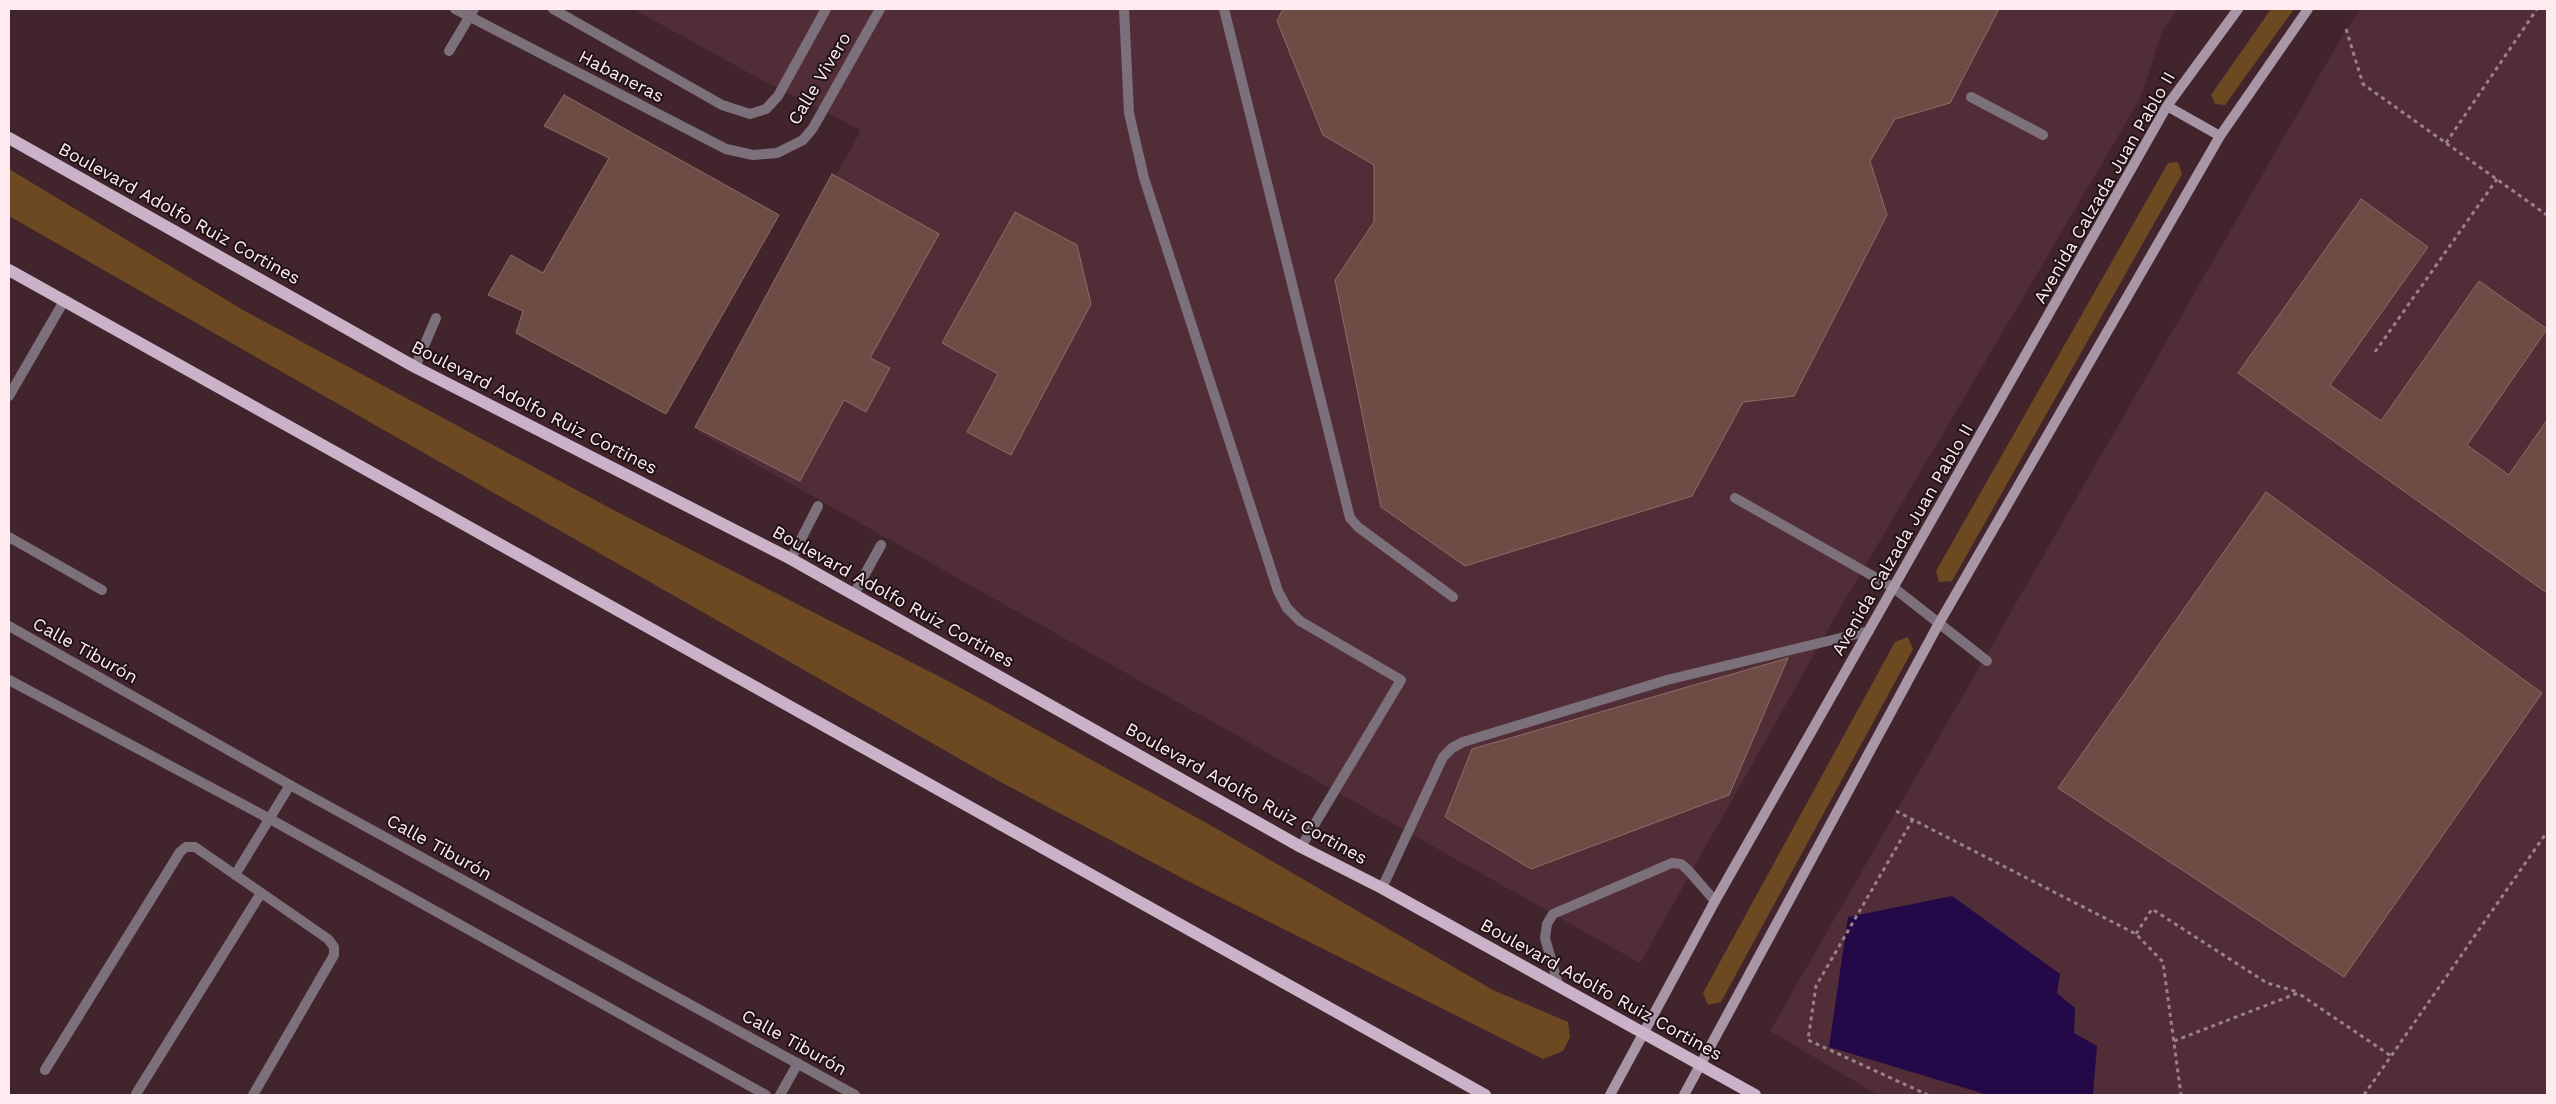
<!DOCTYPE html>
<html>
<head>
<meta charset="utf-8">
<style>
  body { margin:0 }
  #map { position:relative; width:2556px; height:1104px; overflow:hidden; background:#42242d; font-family:"Work Sans",sans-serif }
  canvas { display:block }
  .frame { position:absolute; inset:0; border:10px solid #ffeaef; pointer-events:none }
</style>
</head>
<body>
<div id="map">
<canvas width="2556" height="1104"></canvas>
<div class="frame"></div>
</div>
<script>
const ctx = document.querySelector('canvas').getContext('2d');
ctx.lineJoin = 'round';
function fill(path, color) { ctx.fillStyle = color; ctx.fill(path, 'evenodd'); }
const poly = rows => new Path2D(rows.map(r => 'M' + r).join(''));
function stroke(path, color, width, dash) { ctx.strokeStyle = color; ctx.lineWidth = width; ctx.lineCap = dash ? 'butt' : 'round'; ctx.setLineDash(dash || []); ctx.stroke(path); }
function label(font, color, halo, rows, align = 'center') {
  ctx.font = font + ' "Work Sans",sans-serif'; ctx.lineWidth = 4; ctx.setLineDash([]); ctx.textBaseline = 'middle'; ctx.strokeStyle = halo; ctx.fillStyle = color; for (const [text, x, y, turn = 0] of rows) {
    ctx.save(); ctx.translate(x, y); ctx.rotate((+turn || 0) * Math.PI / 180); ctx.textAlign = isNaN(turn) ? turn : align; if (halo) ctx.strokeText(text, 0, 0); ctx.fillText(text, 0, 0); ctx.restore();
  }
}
fill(poly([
  [633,9,2177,9,2161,34,2141,97,1838,612,1640,963,697,431,861,130,762,80],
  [2361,9,2547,9,2547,1095,1878,1095,1770,1031,2344,33]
]), '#512d38');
fill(poly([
  [2271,9,2294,9,2225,105,2215,104,2211,95],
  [2178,162,2182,174,1952,581,1939,582,1936,571,2168,163],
  [9,169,243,310,619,513,950,682,1210,825,1493,990,1568,1022,1570,1037,1563,1051,1543,1059,1186,880,995,779,9,216],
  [1908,637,1913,649,1721,1002,1708,1005,1703,993,1895,642]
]), '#6d4922');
fill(poly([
  [1952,896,2060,974,2057,993,2075,1008,2074,1033,2097,1046,2093,1095,1988,1095,1829,1047,1848,917]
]), '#230948');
const building = poly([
  [1283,9,1999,9,1950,103,1895,119,1870,161,1887,215,1794,396,1743,402,1692,496,1465,566,1381,507,1335,280,1374,222,1374,165,1323,135,1277,21,1283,9],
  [564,95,779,215,666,414,516,333,523,311,488,295,511,255,543,273,609,158,544,126,564,95],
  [832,174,939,234,870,358,890,368,866,412,844,400,800,481,695,427,832,174],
  [2361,199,2428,247,2330,385,2381,421,2479,281,2547,329,2467,445,2509,475,2547,420,2547,593,2238,373,2361,199],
  [1015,212,1077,245,1091,304,1011,455,967,432,998,374,942,343,1015,212],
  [2266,492,2542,693,2344,977,2058,788,2266,492],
  [1788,658,1729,795,1531,869,1445,817,1472,749,1788,658]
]);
fill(building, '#6d4c45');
stroke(building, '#8f6c64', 1);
stroke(poly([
  [2346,29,2363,84,2547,215],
  [2446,143,2537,9],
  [2375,352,2497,179],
  [1896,811,2136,934,2163,962,2181,1095],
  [1913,819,1816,986,1808,1040,1928,1095],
  [2136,934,2152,909,2267,983,2298,992],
  [2174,1041,2298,993,2391,1056],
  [2364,1095,2547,832]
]), '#9b8188', 3, [4, 4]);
stroke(poly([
  [1124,9,1129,113,1144,178,1278,591,1287,608,1300,621,1401,680,1301,847],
  [1224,9,1350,518,1358,527,1453,597],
  [449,51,474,9],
  [1971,97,2043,135],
  [415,367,436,318],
  [9,396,64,301],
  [1735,498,1894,588,1987,661],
  [9,537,102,590],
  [791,559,818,506],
  [854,594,881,545],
  [235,875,290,785],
  [1382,888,1443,757,1452,748,1463,742,1667,680,1869,631],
  [1559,987,1545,938,1547,924,1553,914,1672,863,1681,864,1688,870,1715,901],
  [45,1070,180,852,186,847,195,847,328,939,334,947,334,955,253,1095],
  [136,1094,261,893]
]), '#7c717b', 10);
stroke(poly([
  [455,9,726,149,753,155,777,153,803,140,813,128,880,9],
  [553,9,722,105,750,114,766,109,778,96,826,9],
  [9,626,290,785,855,1095],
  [9,680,270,819,766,1095],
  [780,1095,798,1063]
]), '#7c717b', 10);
stroke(poly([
  [2167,106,2220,136],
  [1610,1095,1715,901,2167,106,2238,9],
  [1684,1095,1938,625,2220,136,2308,9]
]), '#a896a7', 10);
stroke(poly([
  [9,138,415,367,791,559,1301,847,1382,888,1755,1095],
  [9,270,1485,1095]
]), '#cab3c8', 12);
label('18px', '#ffeaef', '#1f1216', [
  ["Habaneras",621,77,27],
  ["Calle Vivero",820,79,-59],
  ["Avenida Calzada Juan Pablo II",2105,188,-60],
  ["Boulevard Adolfo Ruiz Cortines",179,214,29],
  ["Boulevard Adolfo Ruiz Cortines",534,408,27],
  ["Avenida Calzada Juan Pablo II",1903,540,-60],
  ["Boulevard Adolfo Ruiz Cortines",893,597,29],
  ["Calle Tiburón",85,651,29],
  ["Boulevard Adolfo Ruiz Cortines",1246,794,29],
  ["Calle Tiburón",439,848,29],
  ["Boulevard Adolfo Ruiz Cortines",1601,990,29],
  ["Calle Tiburón",794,1043,29]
]);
</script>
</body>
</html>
